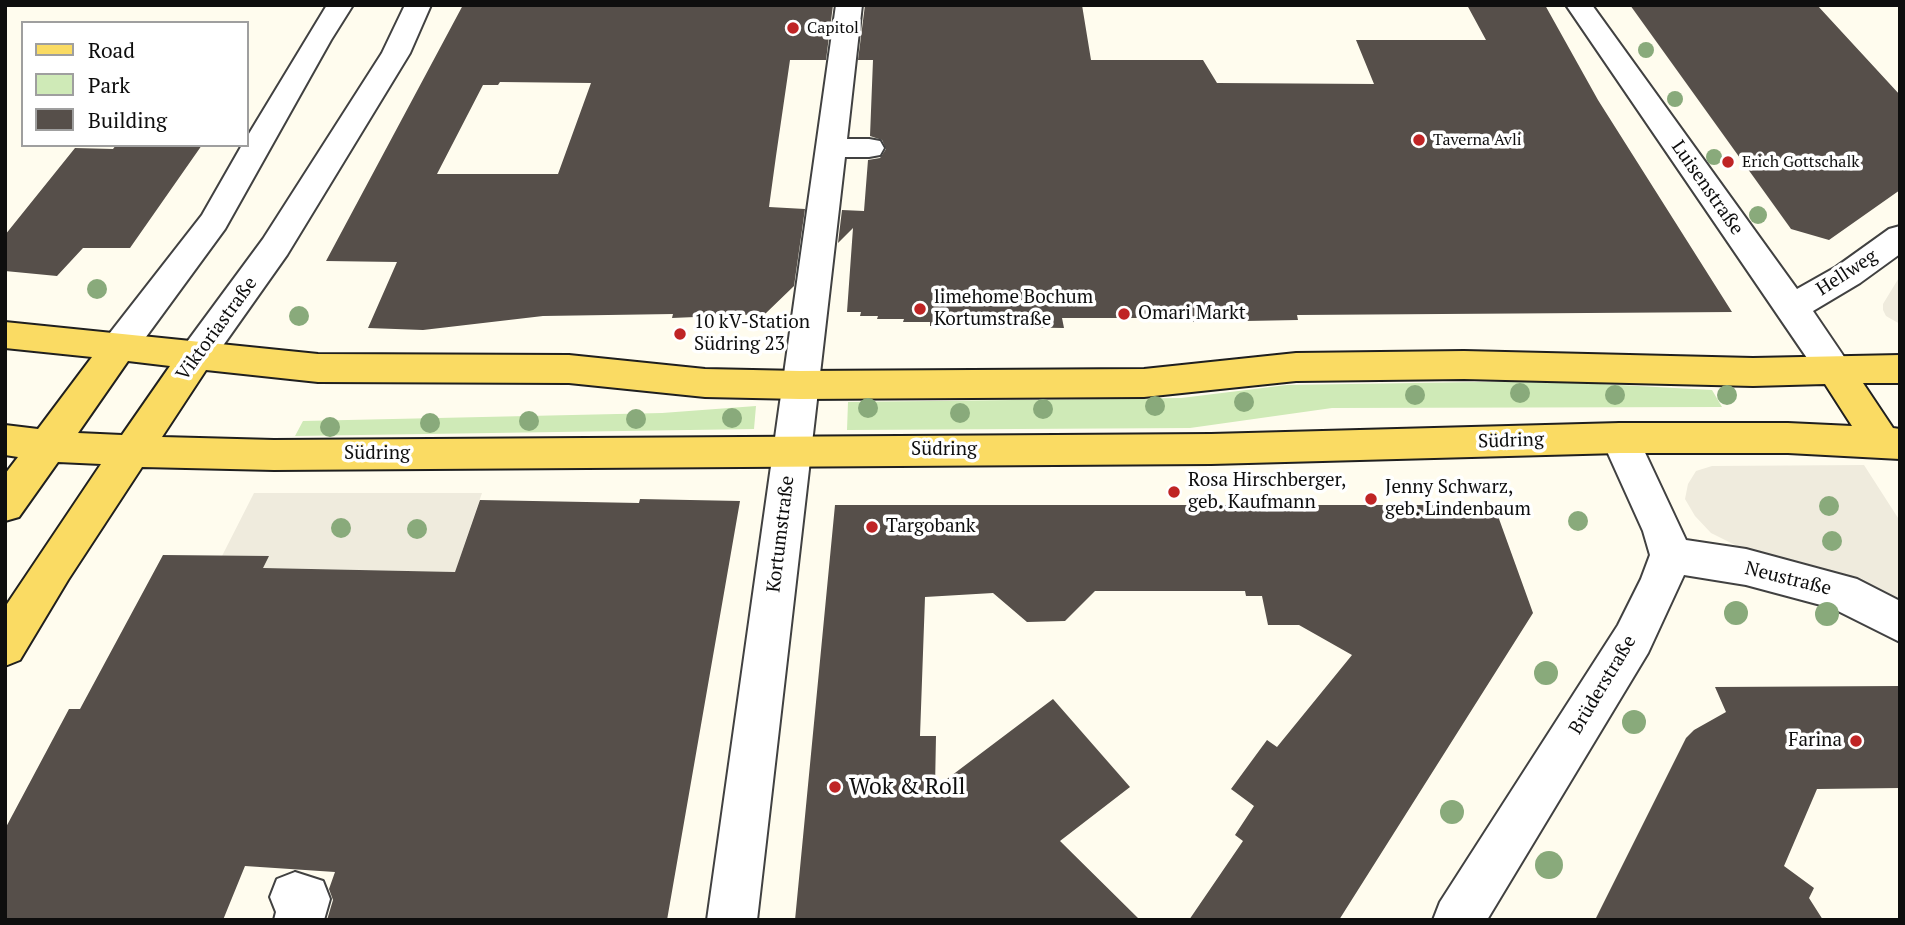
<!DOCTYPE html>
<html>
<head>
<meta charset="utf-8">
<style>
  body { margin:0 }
  #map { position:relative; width:1905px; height:925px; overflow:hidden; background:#fffcee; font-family:"PT Serif",serif }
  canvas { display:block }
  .frame { position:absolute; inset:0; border:7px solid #0e0e0e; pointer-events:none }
  .legend { position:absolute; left:21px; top:21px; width:228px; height:126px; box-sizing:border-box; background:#fff; border:2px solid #9f9f9f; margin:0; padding:9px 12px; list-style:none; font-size:21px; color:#0e0e0e }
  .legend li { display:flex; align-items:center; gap:14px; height:35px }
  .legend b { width:35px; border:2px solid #9f9f9f }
</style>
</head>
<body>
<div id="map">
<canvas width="1905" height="925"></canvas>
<div class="frame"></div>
<ul class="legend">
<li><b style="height:9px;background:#fadb63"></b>Road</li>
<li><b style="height:19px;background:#cfeab7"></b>Park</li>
<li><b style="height:19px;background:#564f4a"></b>Building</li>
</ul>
</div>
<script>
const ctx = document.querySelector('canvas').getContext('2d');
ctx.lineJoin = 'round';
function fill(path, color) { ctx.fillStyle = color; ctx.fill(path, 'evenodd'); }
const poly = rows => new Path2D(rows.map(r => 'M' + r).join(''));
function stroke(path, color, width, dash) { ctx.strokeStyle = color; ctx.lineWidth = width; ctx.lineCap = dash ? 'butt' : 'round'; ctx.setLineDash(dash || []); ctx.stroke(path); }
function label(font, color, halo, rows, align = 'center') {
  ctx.font = font + ' "PT Serif",serif'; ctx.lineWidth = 7; ctx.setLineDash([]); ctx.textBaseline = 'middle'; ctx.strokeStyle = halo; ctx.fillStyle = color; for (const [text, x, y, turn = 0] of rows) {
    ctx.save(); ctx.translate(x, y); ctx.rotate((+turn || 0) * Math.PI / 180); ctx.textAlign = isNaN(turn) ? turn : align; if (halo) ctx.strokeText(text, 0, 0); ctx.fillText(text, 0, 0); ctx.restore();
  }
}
fill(poly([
  [1544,381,1712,390,1722,407,1332,408,1190,428,847,430,848,402,1181,398,1287,385],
  [756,406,754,429,295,436,303,421,662,413]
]), '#cfeab7');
fill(poly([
  [1900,276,1900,324,1886,316,1883,310,1883,304],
  [1864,465,1900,521,1900,606,1850,580,1801,562,1739,547,1711,533,1695,516,1685,499,1688,484,1696,471,1712,466],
  [254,493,482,493,455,572,263,568,222,556]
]), '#efebdd');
fill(poly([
  [463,5,833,5,826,60,790,60,776,156,769,207,805,209,794,286,765,314,672,318,673,314,543,316,423,330,368,328,397,262,326,261],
  [500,82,591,83,558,174,437,174,483,85,498,85],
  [865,5,1082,5,1091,60,1203,60,1217,83,1374,84,1356,40,1486,40,1467,5,1545,5,1598,100,1732,312,1297,315,1298,320,1193,322,1192,318,1062,318,1064,328,930,326,930,322,903,322,904,319,877,319,878,316,860,316,861,312,847,312,853,228,838,243,842,210,864,211,868,160,880,158,886,149,882,140,870,136,873,60,858,60],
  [1630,5,1817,5,1900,95,1900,190,1829,240,1791,229],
  [116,145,202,145,130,248,83,248,57,276,5,271,5,235,75,148,113,149],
  [640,499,740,501,667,920,327,920,333,900,329,889,335,872,245,866,223,920,5,920,5,829,69,709,80,709,163,555,269,556,263,568,455,572,480,500,639,503],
  [835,505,1494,505,1533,613,1339,920,1189,920,1243,841,1235,835,1254,806,1231,789,1267,740,1277,747,1352,655,1299,625,1268,625,1262,596,1246,596,1245,591,1095,591,1065,621,1027,622,993,593,925,597,920,736,936,736,935,788,1053,699,1130,787,1060,841,1140,920,795,920],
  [1900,686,1900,788,1817,789,1784,866,1814,888,1809,898,1823,920,1595,920,1686,738,1694,730,1726,712,1715,687]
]), '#564f4a');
const minor = poly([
  [327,5,353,5,331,40,225,229,132,356,119,360,106,356,101,347,106,338,202,215,242,145,247,145,247,137,327,5],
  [405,5,431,5,410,53,287,255,210,364,197,368,184,364,179,355,184,346,263,239,382,53,405,5],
  [836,5,862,5,847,139,869,139,880,141,884,148,880,155,869,157,845,157,757,920,707,920,836,5],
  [1566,5,1592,5,1797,289,1836,267,1889,229,1900,226,1900,254,1860,283,1813,311,1853,370,1848,380,1835,384,1822,380,1566,5],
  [1620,423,1633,427,1686,540,1746,549,1857,579,1900,601,1900,642,1832,608,1746,585,1684,575,1648,653,1487,920,1433,920,1440,902,1618,625,1641,579,1650,555,1643,531,1601,438,1607,427,1620,423],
  [295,872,323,881,330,899,324,920,274,920,276,912,270,897,277,879,295,872]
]);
const major = poly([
  [5,322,318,354,569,355,705,369,800,371,1144,369,1296,353,1464,351,1753,358,1900,355,1900,383,1863,383,1893,428,1900,429,1900,459,1788,453,1620,453,1211,464,274,470,142,467,68,580,20,660,5,666,5,607,101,464,58,462,19,517,5,521,5,474,18,457,5,455,5,425,38,429,92,357,5,348,5,322],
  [128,361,170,366,122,435,78,433,128,361],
  [206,370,318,382,569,383,705,397,800,399,1144,397,1296,381,1464,379,1753,386,1825,384,1852,426,1788,423,1620,423,1211,434,274,440,162,437,206,370]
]);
stroke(minor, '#414141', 4);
stroke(major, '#1f1f1f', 4);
fill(minor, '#fff');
fill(major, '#fadb63');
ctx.fillStyle = '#89aa7b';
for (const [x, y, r] of [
  [1646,50,8],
  [1675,99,8],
  [1714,157,8],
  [1758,215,9],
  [97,289,10],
  [299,316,10],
  [1520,393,10],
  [1415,395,10],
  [1615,395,10],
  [1727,395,10],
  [1244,402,10],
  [1155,406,10],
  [868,408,10],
  [1043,409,10],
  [960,413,10],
  [732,418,10],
  [636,419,10],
  [529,421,10],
  [430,423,10],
  [330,427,10],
  [1829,506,10],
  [1578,521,10],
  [341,528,10],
  [417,529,10],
  [1832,541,10],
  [1736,613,12],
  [1827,614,12],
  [1546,673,12],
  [1634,722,12],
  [1452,812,12],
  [1549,865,14]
]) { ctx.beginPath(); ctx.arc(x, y, r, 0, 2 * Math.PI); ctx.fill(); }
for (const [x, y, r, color] of [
  [793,28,7,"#bf2425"],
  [1419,140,7,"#bf2425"],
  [1728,162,7,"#bf2425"],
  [920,309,7,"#bf2425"],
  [1124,314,7,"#bf2425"],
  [680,334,7,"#bf2425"],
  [1174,492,7,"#bf2425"],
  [1371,499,7,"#bf2425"],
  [872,527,7,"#bf2425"],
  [1856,741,7,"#bf2425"],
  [835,787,7,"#bf2425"]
]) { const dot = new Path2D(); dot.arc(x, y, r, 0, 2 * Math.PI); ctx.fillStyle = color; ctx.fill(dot); stroke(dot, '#fff', 2.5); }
label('16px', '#0e0e0e', '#fff', [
  ["Capitol",807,28],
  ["Taverna Avli",1433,140],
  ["Erich Gottschalk",1742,162]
], 'left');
label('19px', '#0e0e0e', '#fff', [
  ["Luisenstraße",1707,188,55],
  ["Hellweg",1847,273,-33],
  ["Viktoriastraße",217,329,-54],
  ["Südring",1511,441,-2],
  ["Südring",944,450],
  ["Südring",377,454],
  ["Kortumstraße",781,534,-83],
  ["Neustraße",1788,579,14],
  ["Brüderstraße",1603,685,-59]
]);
label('19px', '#0e0e0e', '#fff', [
  ["limehome Bochum",934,298],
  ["Kortumstraße",934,320],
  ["Omari Markt",1138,314],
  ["10 kV-Station",694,323],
  ["Südring 23",694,345],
  ["Rosa Hirschberger,",1188,481],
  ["geb. Kaufmann",1188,503],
  ["Jenny Schwarz,",1385,488],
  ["geb. Lindenbaum",1385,510],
  ["Targobank",886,527],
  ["Farina",1842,741,"right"]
], 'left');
label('23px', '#0e0e0e', '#fff', [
  ["Wok & Roll",849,787]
], 'left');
</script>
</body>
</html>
